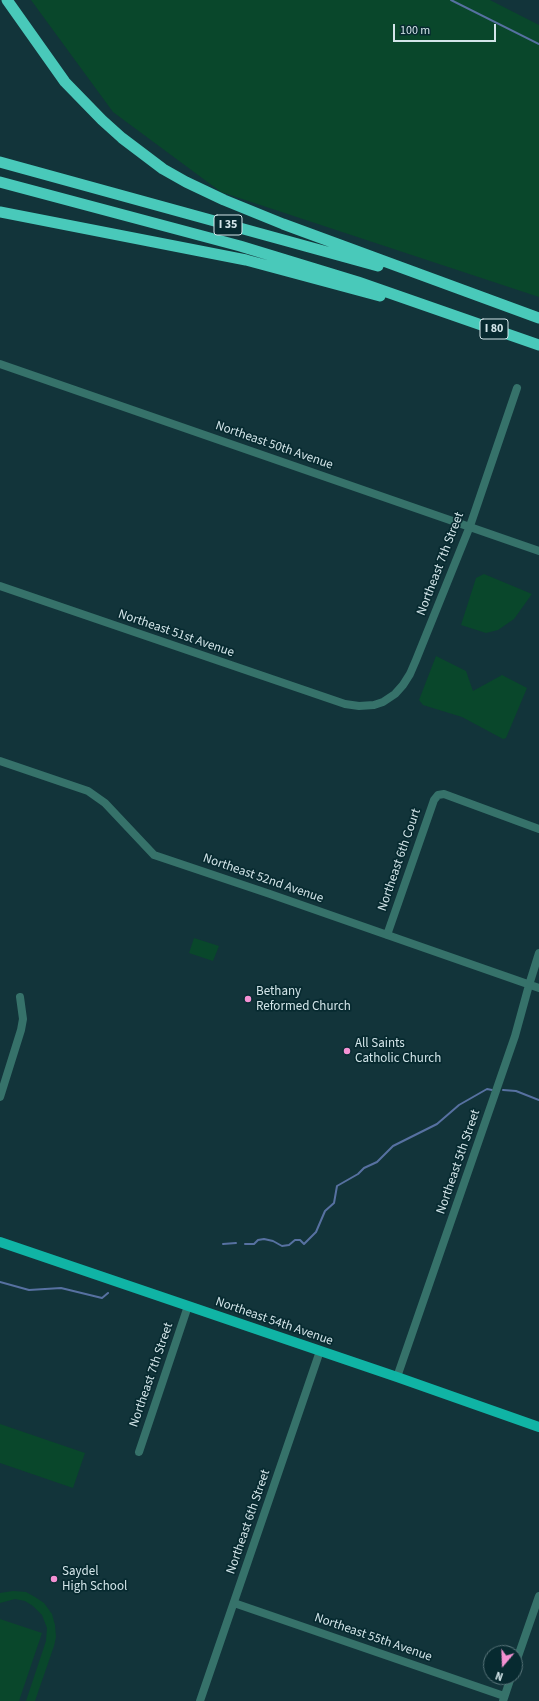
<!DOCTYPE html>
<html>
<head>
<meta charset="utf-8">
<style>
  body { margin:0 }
  #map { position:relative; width:539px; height:1701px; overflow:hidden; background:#12343a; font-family:"Source Sans 3",sans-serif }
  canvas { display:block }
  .north { position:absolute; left:483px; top:1645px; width:40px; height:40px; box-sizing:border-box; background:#072a30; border:1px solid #59757a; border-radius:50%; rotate:199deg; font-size:11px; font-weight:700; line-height:16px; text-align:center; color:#d3e5e9 }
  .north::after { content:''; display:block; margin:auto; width:14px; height:18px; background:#f491d3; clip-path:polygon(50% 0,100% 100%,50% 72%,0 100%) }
  .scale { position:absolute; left:393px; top:24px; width:103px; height:18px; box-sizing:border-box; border:2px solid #d3e5e9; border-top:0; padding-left:5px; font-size:12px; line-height:14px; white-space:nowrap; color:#d3e5e9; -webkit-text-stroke:3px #072a30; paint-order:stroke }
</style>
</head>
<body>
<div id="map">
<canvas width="539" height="1701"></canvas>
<div class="north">N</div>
<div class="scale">100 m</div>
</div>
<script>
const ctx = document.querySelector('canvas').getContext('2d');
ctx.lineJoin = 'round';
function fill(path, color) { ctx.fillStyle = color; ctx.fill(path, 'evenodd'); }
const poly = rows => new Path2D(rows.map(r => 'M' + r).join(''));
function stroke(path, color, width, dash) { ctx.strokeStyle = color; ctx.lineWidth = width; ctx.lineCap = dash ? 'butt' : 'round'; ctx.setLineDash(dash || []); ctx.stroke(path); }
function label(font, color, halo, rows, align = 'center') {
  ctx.font = font + ' "Source Sans 3",sans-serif'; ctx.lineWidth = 3.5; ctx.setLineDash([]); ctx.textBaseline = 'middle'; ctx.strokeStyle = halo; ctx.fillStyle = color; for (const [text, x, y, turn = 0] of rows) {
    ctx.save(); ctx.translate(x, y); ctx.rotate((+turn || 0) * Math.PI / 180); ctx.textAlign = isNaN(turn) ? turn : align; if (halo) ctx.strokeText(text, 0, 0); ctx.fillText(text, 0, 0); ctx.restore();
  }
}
fill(poly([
  [31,0,490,0,539,25,539,297,221,192,113,112],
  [484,574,532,594,514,619,498,630,486,633,461,625,476,578],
  [436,656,466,671,473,691,502,675,527,688,506,738,503,739,462,717,423,705,419,700],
  [194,938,219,946,213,961,189,953],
  [0,1424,85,1453,73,1488,0,1463],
  [13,1591,26,1592,35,1597,44,1603,52,1614,55,1625,56,1637,54,1646,35,1701,26,1701,46,1641,47,1628,42,1615,33,1606,25,1601,15,1599,0,1603,0,1593],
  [0,1619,42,1633,19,1701,0,1701]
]), '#09472b');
stroke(poly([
  [451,0,539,44],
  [503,1090,516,1091,539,1100],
  [223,1244,236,1243],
  [245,1244,254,1244,258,1240,264,1239,273,1241,282,1246,289,1245,295,1240,300,1240,304,1244,316,1232,325,1211,334,1203,337,1186,358,1174,364,1168,377,1162,393,1146,437,1124,459,1105,487,1089,492,1090],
  [0,1282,29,1290,61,1288,102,1298,108,1293]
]), '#5771a1', 2);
stroke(poly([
  [0,364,539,551],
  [0,586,345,704,359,706,374,705,383,702,395,694,403,685,410,674,416,660,470,526,517,388],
  [0,761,88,791,105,803,154,855,270,894,539,988],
  [387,935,434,800,438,795,444,794,539,829],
  [0,1097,21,1030,23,1019,20,997],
  [397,1377,515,1036,529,985,539,953],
  [139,1452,188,1306],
  [234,1603,504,1696],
  [515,1665,539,1596],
  [200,1701,320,1351],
  [503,1701,511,1677]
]), '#36726a', 8);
stroke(poly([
  [0,1242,397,1377,539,1427]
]), '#10b4a5', 10);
stroke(poly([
  [7,0,65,82,102,120,122,138,163,169,186,182,224,200,283,224,539,318],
  [0,162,378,266],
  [0,182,240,246,358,282,539,345],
  [0,212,246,260,380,296]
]), '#49c9ba', 11);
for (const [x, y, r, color] of [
  [248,999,4,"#f491d3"],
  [347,1051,4,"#f491d3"],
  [54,1579,4,"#f491d3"]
]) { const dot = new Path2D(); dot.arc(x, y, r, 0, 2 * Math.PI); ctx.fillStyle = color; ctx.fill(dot); stroke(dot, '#072a30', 1.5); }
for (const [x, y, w] of [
  [228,225,28],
  [494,329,28]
]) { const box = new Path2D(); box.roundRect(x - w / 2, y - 10, w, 20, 3); ctx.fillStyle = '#072a30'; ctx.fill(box); stroke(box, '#d3e5e9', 1); }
label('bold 12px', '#d3e5e9', null, [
  ["I 35",228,225],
  ["I 80",494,329]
]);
label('13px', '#d3e5e9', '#072a30', [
  ["Northeast 50th Avenue",274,446,19],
  ["Northeast 7th Street",441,564,-69],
  ["Northeast 51st Avenue",176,634,19],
  ["Northeast 6th Court",400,860,-71],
  ["Northeast 52nd Avenue",263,879,19],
  ["Northeast 5th Street",459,1162,-71],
  ["Northeast 54th Avenue",274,1322,19],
  ["Northeast 7th Street",152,1375,-71],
  ["Northeast 6th Street",249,1522,-71],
  ["Northeast 55th Avenue",373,1638,19]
]);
label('13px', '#d3e5e9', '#072a30', [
  ["Bethany",256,992],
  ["Reformed Church",256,1007],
  ["All Saints",355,1044],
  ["Catholic Church",355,1059],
  ["Saydel",62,1572],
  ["High School",62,1587]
], 'left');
</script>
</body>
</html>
